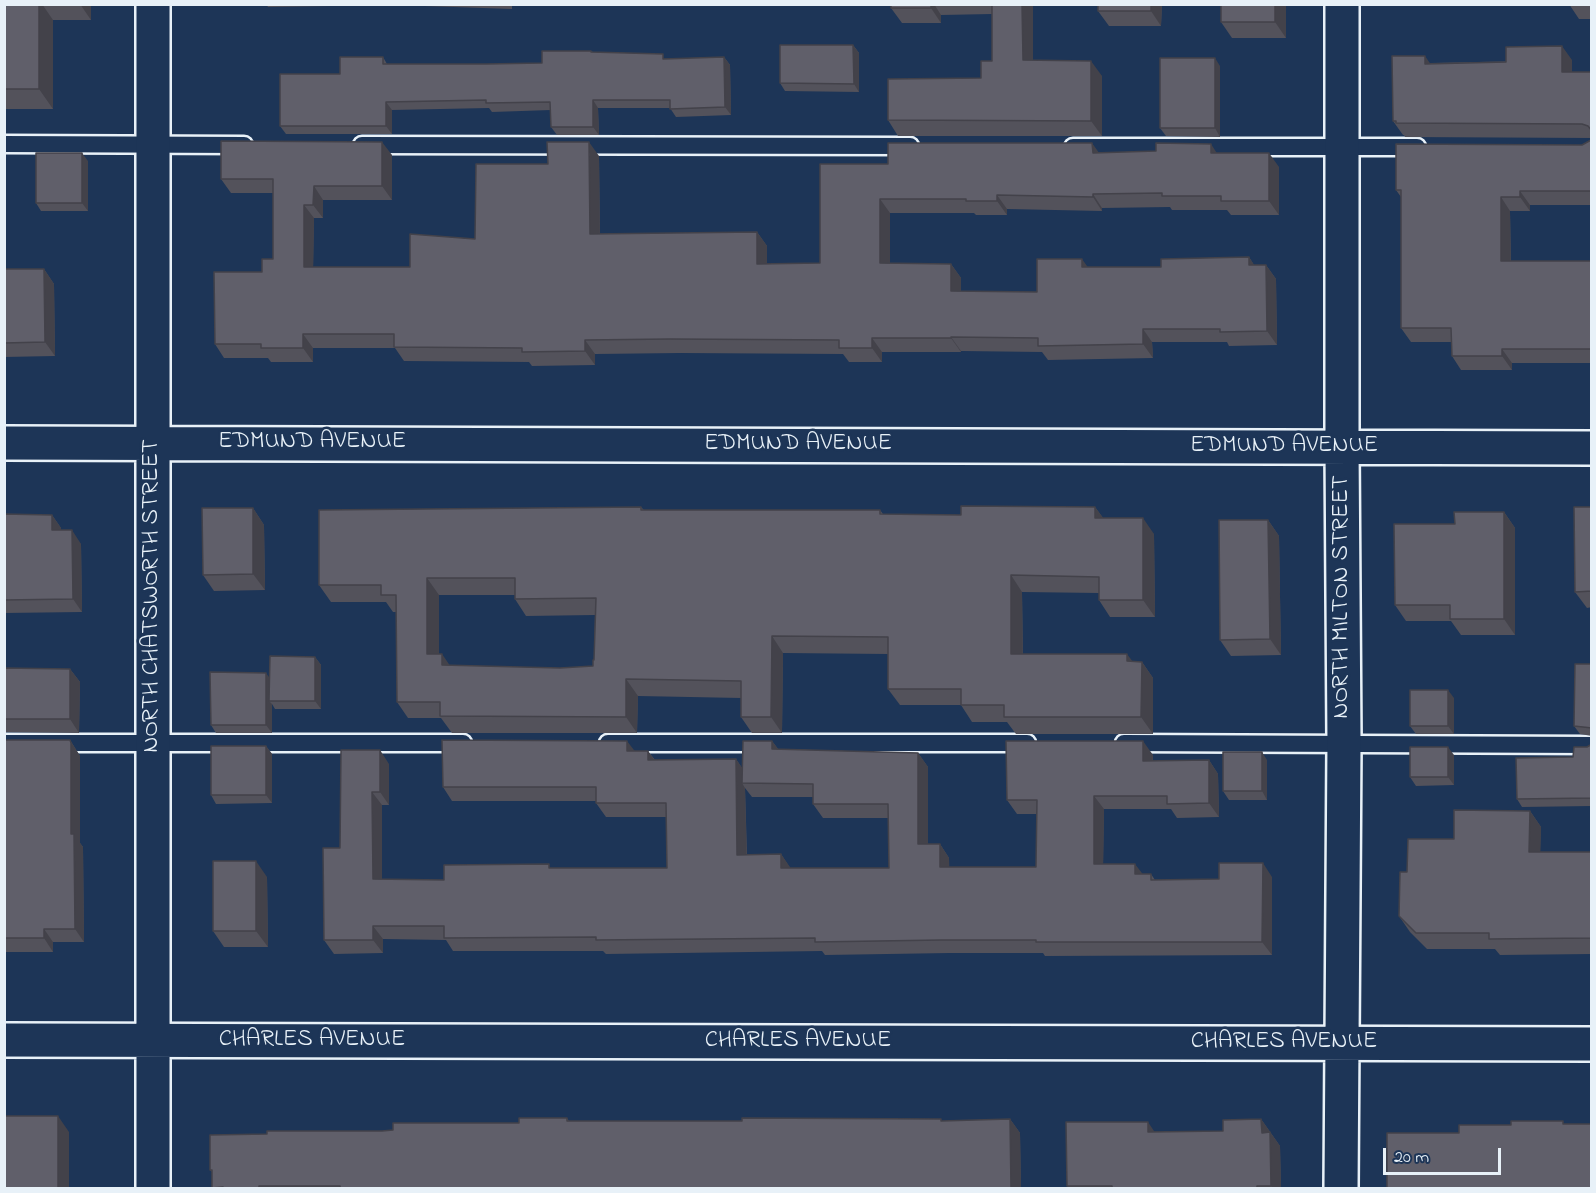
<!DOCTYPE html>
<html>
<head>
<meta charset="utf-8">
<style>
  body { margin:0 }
  #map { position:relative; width:1596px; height:1193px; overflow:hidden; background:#1d3557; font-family:"Indie Flower",sans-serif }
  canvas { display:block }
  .frame { position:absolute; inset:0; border:6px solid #e8f1f8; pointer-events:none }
  .scale { position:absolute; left:1383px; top:1148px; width:118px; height:27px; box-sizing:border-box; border:3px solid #e8f1f8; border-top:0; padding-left:8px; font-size:18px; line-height:21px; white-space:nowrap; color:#e8f1f8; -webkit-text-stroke:4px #1d3557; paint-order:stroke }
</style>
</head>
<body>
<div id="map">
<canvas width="1596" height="1193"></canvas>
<div class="frame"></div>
<div class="scale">20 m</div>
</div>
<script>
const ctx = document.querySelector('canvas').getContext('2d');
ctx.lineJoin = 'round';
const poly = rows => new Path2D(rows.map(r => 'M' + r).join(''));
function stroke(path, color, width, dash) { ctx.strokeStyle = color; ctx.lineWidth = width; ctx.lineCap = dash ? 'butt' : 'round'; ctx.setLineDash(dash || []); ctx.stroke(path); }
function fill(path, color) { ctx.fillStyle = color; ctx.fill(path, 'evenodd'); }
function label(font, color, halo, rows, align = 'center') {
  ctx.font = font + ' "Indie Flower",sans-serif'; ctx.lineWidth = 5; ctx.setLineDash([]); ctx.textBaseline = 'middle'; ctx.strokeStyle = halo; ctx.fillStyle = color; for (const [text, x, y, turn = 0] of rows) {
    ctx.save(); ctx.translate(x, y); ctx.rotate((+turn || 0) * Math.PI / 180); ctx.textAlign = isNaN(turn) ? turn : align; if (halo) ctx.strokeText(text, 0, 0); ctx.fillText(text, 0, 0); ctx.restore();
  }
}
const lane = poly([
  [4,144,244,145],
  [362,145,910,146],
  [1073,147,1417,147],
  [4,743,463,743],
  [608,743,1027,743],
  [1124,743,1592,745]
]);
const street = poly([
  [153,4,153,1188],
  [4,443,1592,448],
  [4,1040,1592,1044],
  [1341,1188,1344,743,1342,447,1342,4]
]);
stroke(lane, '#e8f1f8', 21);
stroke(street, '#e8f1f8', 38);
stroke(lane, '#1d3557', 16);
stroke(street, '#1d3557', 33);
fill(poly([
  [4,4,91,4,91,20,53,20,53,109,4,109],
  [266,4,512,4,512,9,395,5,268,7],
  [891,4,1033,4,1033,60,1102,76,1102,136,898,136,888,120,981,78,992,61,992,14,941,15,941,23,902,23,891,8],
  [1098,4,1162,4,1161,26,1109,26,1098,11],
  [1286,4,1286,38,1232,38,1221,22],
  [1569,4,1592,4,1592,19,1579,19],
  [853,45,859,53,859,92,785,91,780,83],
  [591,51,593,52,667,59,724,57,730,65,731,115,676,117,670,108,598,108,599,135,557,135,551,127,551,110,492,112,489,108,392,110,392,134,286,134,280,126,340,74,383,57,387,64,486,64,542,63],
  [1572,60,1572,72,1592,72,1592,138,1405,137,1404,135,1403,135,1393,121,1430,63],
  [1220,66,1220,137,1166,136,1160,128],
  [1592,138,1592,205,1530,205,1530,211,1510,211,1511,261,1592,261,1592,363,1512,363,1512,370,1461,370,1452,356,1451,342,1411,342,1401,328,1401,197,1396,190,1582,145,1591,140],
  [1098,152,1217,153,1279,167,1279,215,1231,215,1227,210,1172,210,1170,207,1102,208,1102,211,1007,209,1007,215,976,215,974,213,890,213,890,263,951,264,961,278,961,291,1037,292,1087,267,1161,267,1249,257,1254,265,1266,265,1276,279,1277,345,1229,346,1227,342,1152,342,1153,358,1048,360,1042,352,961,351,961,352,882,352,882,362,849,362,843,354,680,353,595,354,595,365,532,366,529,362,404,361,395,348,313,348,313,362,271,362,268,358,224,358,215,344,262,272,273,259,273,193,231,193,221,179,392,155,392,200,323,200,323,218,314,218,313,267,410,267,475,239,548,164,599,156,600,234,757,232,767,246,767,264,820,263,888,164],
  [88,161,88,211,41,211,36,203],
  [4,269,44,269,54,284,55,356,4,357],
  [641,507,644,510,880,510,883,514,961,515,1095,507,1103,518,1154,534,1155,617,1110,617,1099,600,1099,593,1022,592,1023,654,1142,662,1153,678,1153,734,1016,734,1007,722,972,722,961,705,900,705,888,689,888,654,783,653,782,733,752,733,741,717,741,698,638,696,637,733,452,733,441,718,408,718,397,702,396,612,393,612,386,602,331,602,319,585],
  [439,595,515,595,515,599,526,616,595,615,594,660,593,666,560,668,450,666,439,654],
  [1592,507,1592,607,1587,608,1575,592],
  [253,508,264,525,265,590,214,591,203,575],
  [1504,512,1515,528,1515,635,1461,635,1451,621,1406,621,1395,605,1455,524],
  [4,514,52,515,61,528,61,530,81,544,82,612,4,613],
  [1268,520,1279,536,1281,655,1231,656,1220,640],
  [315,657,321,665,321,709,275,709,272,704,272,733,216,733,211,725,269,678],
  [1592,664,1592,736,1580,734,1574,726],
  [4,668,70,669,80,682,79,733,4,732],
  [1454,698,1454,734,1416,734,1410,726],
  [4,740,70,740,80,756,80,843,83,847,84,942,53,942,53,952,4,952],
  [772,741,778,749,918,753,928,767,928,844,940,844,949,858,949,867,1036,867,1036,814,1017,814,1007,800,1153,755,1153,761,1209,760,1218,774,1219,817,1177,818,1171,809,1104,809,1103,864,1142,874,1151,874,1155,880,1219,879,1272,877,1272,955,1045,956,1043,953,950,953,825,955,822,951,606,954,603,951,453,951,446,940,383,939,383,953,334,954,324,940,340,848,389,764,389,805,382,805,382,879,444,880,552,868,667,868,666,817,606,817,596,803,596,801,452,801,443,787,635,751,648,751,655,760,736,759,742,768],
  [745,788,752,797,813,797,813,804,823,818,888,818,889,868,790,868,781,854,747,854],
  [1592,744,1592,806,1522,807,1517,799],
  [266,746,272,754,272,803,216,804,211,795],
  [1454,755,1454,785,1416,786,1410,777],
  [1267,760,1267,800,1229,800,1223,791],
  [1530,811,1541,827,1540,852,1592,852,1592,954,1500,955,1495,949,1427,949,1410,932,1399,916,1407,872,1454,839],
  [267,877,268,947,224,947,213,931],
  [567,1118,569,1121,943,1121,1010,1119,1020,1133,1021,1188,212,1188,212,1172,210,1170,382,1131,519,1123],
  [1261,1119,1280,1146,1281,1188,1069,1188,1067,1186,1155,1132,1223,1131]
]), '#53525b');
fill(poly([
  [39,4,42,4,53,20,53,109,39,89],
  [80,4,91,4,91,20],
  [931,4,934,4,941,15,941,23,931,8],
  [1022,4,1033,4,1033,76,1023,60],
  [1151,4,1162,4,1161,26,1151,11],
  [1275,4,1286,4,1286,38,1275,22],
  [853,45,859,53,859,92,854,84],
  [1562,46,1572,60,1572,86,1562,72],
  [1425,56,1434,69,1425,64],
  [724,57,730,65,731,115,725,107],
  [1215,58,1220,66,1220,137,1215,128],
  [1091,61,1102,76,1102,136,1091,121],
  [593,100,598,108,599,135,593,127],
  [386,102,392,110,392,134,386,126],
  [382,142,392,155,392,200,382,186],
  [589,142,599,156,600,248,590,234],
  [1092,143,1102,157,1093,153],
  [1211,144,1220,158,1211,153],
  [82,153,88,161,88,211,82,203],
  [1269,153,1279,167,1279,215,1269,201],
  [314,186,323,200,323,218,313,205],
  [1520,191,1530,205,1530,211,1520,197],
  [1093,194,1102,208,1102,211,1093,197],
  [997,195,1007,209,1007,215,997,201],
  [1501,197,1510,211,1511,275,1501,261],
  [880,199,890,213,890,277,880,263],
  [304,205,314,218,313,280,304,267],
  [757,232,767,246,767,278,757,264],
  [1249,257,1258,271,1249,265],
  [1082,259,1092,273,1082,267],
  [951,264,961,278,961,305,951,291],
  [1266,265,1276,279,1277,345,1267,331],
  [44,269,54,284,55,356,45,342],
  [1143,329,1152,342,1153,358,1143,344],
  [303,334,313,348,313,362,303,348],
  [951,337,961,351,961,352,951,338],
  [872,338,882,352,882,362,872,348],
  [585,340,595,354,595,365,585,351],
  [1502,349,1512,363,1512,370,1502,356],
  [1095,507,1107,523,1095,518],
  [253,508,264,525,265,590,253,574],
  [1504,512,1515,528,1515,635,1504,619],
  [52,515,61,528,61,544,52,530],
  [1143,518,1154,534,1155,617,1143,600],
  [1268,520,1279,536,1281,655,1270,639],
  [72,530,81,544,82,612,73,599],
  [1011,575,1022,592,1023,670,1011,654],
  [427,578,439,595,439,670,427,654],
  [772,636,783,653,782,733,771,717],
  [442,654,453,670,442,665],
  [1127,654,1139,670,1127,661],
  [315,657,321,665,321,709,315,701],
  [1142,662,1153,678,1153,734,1141,717],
  [70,669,80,682,79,733,70,719],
  [266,673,272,681,269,701,272,704,272,733,266,725],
  [626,679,638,696,637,733,626,717],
  [1448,690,1454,698,1454,734,1448,726],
  [70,740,80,756,80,843,83,847,84,942,75,929,71,834],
  [627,741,637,754,627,751],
  [772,741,782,754,772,749],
  [1143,741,1153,755,1152,775,1143,761],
  [266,746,272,754,272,803,266,795],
  [1448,747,1454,755,1454,785,1448,777],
  [380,750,389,764,389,805,380,792],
  [648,751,658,765,648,760],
  [1262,752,1267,760,1267,800,1262,791],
  [918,753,928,767,928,858,918,844],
  [736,759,745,772,742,783,745,788,747,868,737,855],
  [1209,760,1218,774,1219,817,1209,803],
  [372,792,382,805,382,892,373,879],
  [1094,796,1104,809,1103,877,1094,864],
  [1530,811,1541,827,1540,868,1529,852],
  [940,844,949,858,950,881,940,867],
  [781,854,790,867,790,882,781,868],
  [256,861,267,877,268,947,256,931],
  [1263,863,1272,877,1272,955,1262,942],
  [1135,864,1145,877,1135,874],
  [373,926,383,939,383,953,373,940],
  [44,929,53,942,53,952,44,938],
  [58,1116,69,1132,69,1188,58,1188],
  [1010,1119,1020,1133,1021,1188,1011,1188],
  [1261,1119,1280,1146,1281,1188,1273,1188,1271,1186,1262,1133],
  [1148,1122,1158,1137,1148,1132]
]), '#43424a');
const building = poly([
  [4,4,39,4,39,89,4,89,4,4],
  [891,4,931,4,931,8,891,8,891,4],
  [992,4,1022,4,1023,60,1091,61,1091,121,888,120,888,79,981,78,981,61,992,61,992,4],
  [1098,4,1151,4,1151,11,1098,11,1098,4],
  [1221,4,1275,4,1275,22,1221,22,1221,4],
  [780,45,853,45,854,84,780,83,780,45],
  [1562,46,1562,72,1592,72,1592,131,1588,126,1582,124,1396,123,1396,121,1393,121,1392,56,1425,56,1425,64,1506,62,1506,47,1562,46],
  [542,51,591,51,591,52,663,54,663,59,724,57,725,107,670,109,670,100,593,100,593,127,551,127,550,102,486,103,486,100,386,102,386,126,280,126,280,74,340,74,340,57,383,57,383,64,486,64,542,63,542,51],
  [1160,58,1215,58,1215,128,1160,128,1160,58],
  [1592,138,1592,191,1520,191,1520,197,1501,197,1501,261,1592,261,1592,349,1502,349,1502,356,1452,356,1451,328,1401,328,1401,190,1396,190,1396,144,1582,145,1591,140,1592,138],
  [221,141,382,142,382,186,314,186,313,205,304,205,304,267,410,267,410,234,475,239,476,164,548,164,547,142,589,142,590,234,757,232,757,264,820,263,820,164,888,164,888,143,1092,143,1093,153,1156,151,1156,143,1211,144,1211,153,1269,153,1269,201,1221,201,1221,196,1162,196,1162,193,1093,194,1093,197,997,195,997,201,966,201,966,199,880,199,880,263,951,264,951,291,1037,292,1037,259,1082,259,1082,267,1161,267,1161,259,1249,257,1249,265,1266,265,1267,331,1220,332,1220,329,1143,329,1143,344,1038,346,1038,338,951,337,951,338,872,338,872,348,839,348,839,340,670,339,585,340,585,351,522,352,522,348,394,347,394,334,303,334,303,348,261,348,261,344,215,344,214,272,262,272,262,259,273,259,273,179,221,179,221,141],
  [36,153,82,153,82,203,36,203,36,153],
  [4,269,44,269,45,342,4,343,4,269],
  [961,506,1095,507,1095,518,1143,518,1143,600,1099,600,1099,577,1011,575,1011,654,1127,654,1127,661,1142,662,1141,717,1004,717,1004,705,961,705,961,689,888,689,888,637,772,636,771,717,741,717,741,681,626,679,626,717,440,716,440,702,397,702,396,595,381,595,381,585,319,585,319,510,641,507,641,510,880,510,880,514,961,515,961,506],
  [427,578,515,578,515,599,596,598,594,660,593,660,593,666,560,668,442,665,442,654,427,654,427,578],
  [1574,507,1592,507,1592,591,1575,592,1574,507],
  [202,508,253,508,253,574,203,575,202,508],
  [1454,512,1504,512,1504,619,1450,619,1450,605,1395,605,1394,524,1455,524,1454,512],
  [4,514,52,515,52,530,72,530,73,599,4,600,4,514],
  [1219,520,1268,520,1270,639,1220,640,1219,520],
  [270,656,315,657,315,701,269,701,270,656],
  [1575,664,1592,664,1592,728,1574,726,1575,664],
  [4,668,70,669,70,719,4,719,4,668],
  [210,672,266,673,266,725,211,725,210,672],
  [1410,690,1448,690,1448,726,1410,726,1410,690],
  [4,740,70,740,71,743,71,834,74,834,75,929,44,929,44,938,4,938,4,740],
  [442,740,627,741,627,751,648,751,648,760,736,759,737,855,781,854,781,868,889,868,888,804,813,804,813,784,742,783,743,741,772,741,772,749,918,753,918,844,940,844,940,867,1036,867,1037,800,1007,800,1006,741,1143,741,1143,761,1209,760,1209,803,1167,804,1167,796,1094,796,1094,864,1135,864,1135,874,1151,874,1151,880,1219,879,1219,863,1263,863,1262,942,1036,942,1036,940,941,940,815,942,815,938,596,940,596,937,444,938,444,926,373,926,373,940,324,940,323,848,340,848,341,750,380,750,380,792,372,792,373,879,444,880,444,865,549,864,549,868,667,868,666,803,596,803,596,787,443,787,442,740],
  [1592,744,1592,798,1517,799,1516,758,1573,757,1574,747,1587,747,1592,744],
  [211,746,266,746,266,795,211,795,211,746],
  [1410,747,1448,747,1448,777,1410,777,1410,747],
  [1223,752,1262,752,1262,791,1223,791,1223,752],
  [1454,810,1530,811,1529,852,1592,852,1592,938,1489,939,1489,933,1416,933,1399,916,1400,872,1407,872,1408,839,1454,839,1454,810],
  [213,861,256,861,256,931,213,931,213,861],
  [4,1116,58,1116,58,1188,4,1188,4,1116],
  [519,1118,567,1118,567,1121,742,1121,742,1118,941,1119,941,1121,1010,1119,1011,1188,340,1188,340,1186,259,1186,259,1188,223,1188,223,1187,212,1188,212,1170,210,1170,210,1135,267,1134,267,1131,382,1131,393,1130,393,1123,519,1123,519,1118],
  [1261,1119,1262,1133,1270,1132,1271,1186,1257,1186,1257,1188,1112,1188,1112,1186,1067,1186,1066,1122,1148,1122,1148,1132,1223,1131,1223,1120,1261,1119],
  [1511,1121,1563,1121,1563,1124,1592,1124,1592,1188,1387,1188,1387,1133,1459,1133,1459,1125,1511,1125,1511,1121]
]);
fill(building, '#605f6a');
stroke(building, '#43424a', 1.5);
label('24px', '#e8f1f8', '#1d3557', [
  ["EDMUND AVENUE",312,443],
  ["EDMUND AVENUE",798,445],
  ["EDMUND AVENUE",1284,447],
  ["NORTH CHATSWORTH STREET",153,596,-90],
  ["NORTH MILTON STREET",1343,597,-90],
  ["CHARLES AVENUE",312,1041],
  ["CHARLES AVENUE",798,1042],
  ["CHARLES AVENUE",1284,1043]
]);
</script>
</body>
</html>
